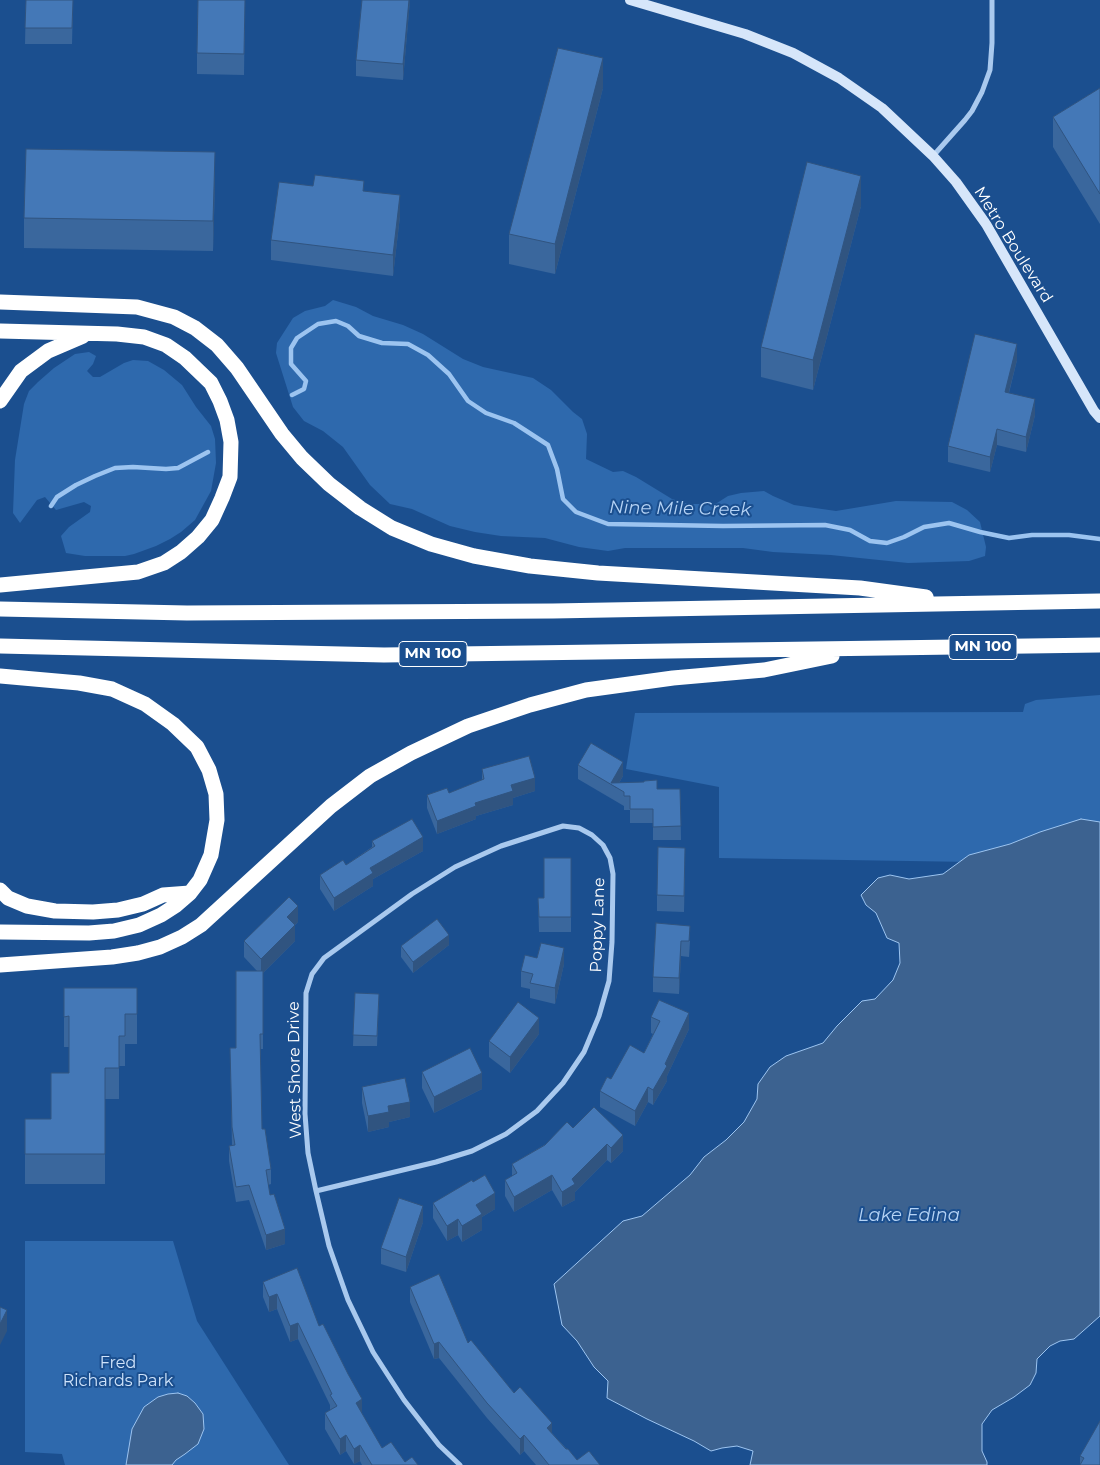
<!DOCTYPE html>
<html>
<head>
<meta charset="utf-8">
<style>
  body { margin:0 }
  canvas { display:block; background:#1b4f8f }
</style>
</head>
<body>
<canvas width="1100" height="1465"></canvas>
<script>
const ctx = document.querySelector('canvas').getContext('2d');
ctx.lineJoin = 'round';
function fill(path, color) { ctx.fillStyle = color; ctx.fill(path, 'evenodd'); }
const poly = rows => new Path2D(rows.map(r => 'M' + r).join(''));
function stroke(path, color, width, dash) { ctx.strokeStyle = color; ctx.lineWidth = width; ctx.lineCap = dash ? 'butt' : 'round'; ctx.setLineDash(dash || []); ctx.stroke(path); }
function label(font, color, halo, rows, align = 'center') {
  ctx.font = font + ' Montserrat,sans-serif'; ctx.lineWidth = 4; ctx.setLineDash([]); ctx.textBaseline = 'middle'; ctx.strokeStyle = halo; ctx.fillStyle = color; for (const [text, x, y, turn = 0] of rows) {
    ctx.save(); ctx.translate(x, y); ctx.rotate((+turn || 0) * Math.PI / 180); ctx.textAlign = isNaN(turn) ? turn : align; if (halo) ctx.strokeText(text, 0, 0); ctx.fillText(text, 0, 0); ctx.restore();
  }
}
fill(poly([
  [333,300,356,307,373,316,403,325,423,334,463,359,483,367,533,378,551,390,573,412,582,419,587,434,586,459,613,472,623,471,636,477,672,499,689,504,706,504,717,503,728,496,741,493,764,491,773,496,794,505,836,511,896,501,952,502,967,510,980,522,986,547,985,556,969,561,908,563,831,555,773,552,743,548,625,548,608,551,579,547,545,538,501,536,475,532,450,526,412,509,390,504,370,485,343,447,323,431,304,421,293,407,276,353,277,343,293,318,305,311,325,306],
  [89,352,96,356,93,364,87,371,93,377,100,377,124,363,133,360,148,361,164,370,182,385,196,407,211,426,215,439,216,463,211,491,195,520,181,532,170,539,156,546,134,554,125,556,85,556,66,553,61,536,69,527,90,512,91,506,84,502,56,510,45,497,37,500,20,523,13,513,15,460,24,404,29,391,38,382,54,368,75,354],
  [1100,695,1100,864,719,858,719,787,626,769,635,713,1023,712,1025,704,1036,700],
  [25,1241,173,1241,197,1321,289,1465,65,1465,62,1454,25,1452]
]), '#2e69ad');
const water = poly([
  [1081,819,1100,822,1100,1316,1074,1339,1060,1341,1050,1346,1037,1359,1036,1373,1030,1385,1014,1397,992,1410,982,1424,982,1451,987,1462,987,1465,750,1465,753,1451,737,1446,722,1448,711,1451,694,1441,647,1419,607,1398,608,1381,594,1367,577,1341,562,1325,554,1284,623,1221,642,1216,690,1175,704,1157,726,1140,744,1122,757,1099,758,1084,770,1067,786,1056,823,1043,837,1026,862,1001,875,999,893,980,900,963,899,943,887,938,876,913,866,905,861,895,878,878,890,875,909,879,943,874,969,855,1010,844,1040,832,1081,819],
  [178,1393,187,1396,195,1403,203,1414,204,1429,198,1444,185,1454,176,1460,172,1465,126,1465,132,1429,144,1407,158,1397,168,1394,178,1393]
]);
fill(water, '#3c6290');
stroke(water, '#9cc4f0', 1);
stroke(poly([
  [292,395,304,389,306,381,291,364,291,348,297,338,318,324,336,321,348,326,359,336,382,343,408,344,428,355,449,374,468,401,486,413,514,423,548,445,557,469,563,499,576,512,608,524,723,526,825,525,850,530,870,541,887,543,904,537,924,527,949,523,980,532,1009,538,1032,535,1069,535,1100,539],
  [51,506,57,497,76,485,95,476,115,468,133,467,166,469,178,468,208,452]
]), '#9cc4f0', 4.5);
stroke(poly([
  [933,156,965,120,972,111,982,92,990,70,992,43,992,0],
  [316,1191,436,1162,472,1151,506,1134,537,1111,563,1083,584,1052,599,1016,609,981,612,942,613,874,610,858,603,845,592,835,579,828,563,826,501,846,455,867,412,894,324,958,312,974,306,993,305,1114,308,1153,316,1191,329,1246,348,1300,373,1352,404,1400,439,1445,460,1465]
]), '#a9c9ee', 5);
stroke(poly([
  [630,0,745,34,793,53,839,78,882,108,933,156,956,182,986,224,1094,411,1100,418]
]), '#d6e6fa', 10);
stroke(poly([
  [0,302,137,307,174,317,195,328,217,345,237,368,282,434,302,458,329,484,360,508,392,528,431,544,474,556,530,566,598,573,860,588,926,597],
  [0,331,117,334,144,337,166,345,185,358,211,383,220,401,227,420,231,442,230,477,222,498,212,520,198,537,181,552,164,563,138,572,0,585],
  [0,401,21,371,48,351,83,336],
  [0,609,187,613,553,611,1100,601],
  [0,646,384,655,1100,645],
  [0,676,79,683,112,689,145,704,173,724,197,747,209,770,216,794,217,820,211,855,200,880,190,893,175,906,161,915,139,925,114,931,89,933,0,932],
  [0,890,8,898,27,906,55,911,93,912,118,910,143,904,163,895,190,893],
  [0,965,112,957,138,953,160,947,182,937,201,925,331,806,370,776,411,753,468,726,530,705,586,690,673,678,764,670,832,656]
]), '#fff', 15);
fill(poly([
  [26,0,73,0,72,44,25,44],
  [245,0,244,75,197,74,197,53],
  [410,0,403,80,356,76,356,60],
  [603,88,555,274,509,264,509,234],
  [1100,88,1100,224,1053,147,1053,117],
  [215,182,213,251,24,248,24,218],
  [313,186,364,191,400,216,393,276,271,260,271,240],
  [861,206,813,390,761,377,761,347],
  [1017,360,1009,393,1035,415,1026,452,997,445,990,472,948,462,948,446],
  [578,765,623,776,619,783,657,789,680,789,681,840,653,840,653,823,630,823,630,810,624,810,624,806,578,779],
  [482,769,535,791,513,798,513,805,476,816,476,819,437,834,427,808,427,795,449,793,482,780],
  [372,841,423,851,373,879,373,886,334,911,320,889,320,875,346,865,372,847],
  [571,858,571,932,539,932,538,898,544,898],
  [685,863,684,912,657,911,657,895],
  [298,922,295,925,295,941,263,973,263,1049,260,1049,262,1129,271,1169,271,1184,268,1185,270,1195,285,1244,266,1250,249,1200,236,1202,229,1161,229,1146,232,1146,230,1048,236,1048,257,971,244,957,244,941],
  [656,923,690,941,689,957,681,956,679,994,653,992,653,977],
  [449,945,413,973,401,957,401,946],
  [537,958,564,964,555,1004,530,998,530,989,521,987,521,971],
  [64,988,137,988,137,1044,125,1044,125,1066,119,1066,119,1099,105,1099,105,1184,25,1184,25,1119,51,1119,69,1073,69,1047,64,1047],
  [355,993,379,994,377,1046,353,1046],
  [651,1017,689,1029,667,1076,667,1081,653,1105,648,1102,635,1126,600,1107,600,1091,611,1079,644,1053,653,1034,651,1033],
  [539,1034,510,1073,489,1057,489,1041],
  [422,1072,482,1089,434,1113,422,1088],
  [362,1087,410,1117,389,1122,389,1127,368,1132,362,1103],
  [573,1128,623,1151,611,1163,607,1160,575,1192,575,1200,562,1207,552,1190,514,1212,505,1196,505,1180,512,1177,512,1164],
  [473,1182,495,1209,482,1217,482,1230,462,1242,458,1235,447,1241,433,1218,433,1203],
  [423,1222,406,1272,381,1264,381,1248],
  [263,1282,319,1326,362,1414,382,1448,405,1462,418,1465,362,1465,360,1461,354,1464,346,1451,340,1455,325,1429,325,1413,330,1410,330,1405,298,1339,290,1342,277,1309,269,1312,263,1297],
  [410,1287,468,1343,577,1460,600,1465,536,1465,524,1451,520,1455,487,1418,439,1358,434,1359,410,1302],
  [1080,1456,1100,1465,1080,1465]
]), '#3a679d');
fill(poly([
  [409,0,410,0,403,80,403,64],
  [603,58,603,88,555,274,555,244],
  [215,152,215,182,213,251,213,221],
  [861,176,861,206,813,390,813,360],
  [400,195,400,216,393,276,393,255],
  [1017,344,1017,360,1005,407,1005,392],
  [1035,399,1035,415,1026,452,1026,437],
  [997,429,997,445,990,472,990,457],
  [623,762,623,776,616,788,611,783],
  [535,778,535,791,513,798,513,805,476,816,476,819,437,834,437,821,511,785],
  [423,837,423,851,373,879,373,886,334,911,334,898,370,868],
  [685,848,685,863,684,912,684,896],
  [298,906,298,922,287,933,287,917],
  [295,925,295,941,261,975,261,959],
  [449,935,449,945,413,973,413,962],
  [681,941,681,956,679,994,679,978],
  [564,948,564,964,555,1004,555,988],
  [689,1013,689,1029,667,1076,667,1081,653,1105,653,1090],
  [539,1018,539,1034,510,1073,510,1057],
  [482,1073,482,1089,434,1113,434,1097],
  [648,1087,648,1102,635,1126,635,1111],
  [410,1102,410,1117,389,1122,389,1127,368,1132,368,1116,388,1106],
  [623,1135,623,1151,611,1163,611,1148],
  [607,1144,607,1160,575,1192,575,1200,562,1207,562,1192,572,1179],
  [552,1175,552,1190,514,1212,514,1197],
  [495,1193,495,1209,482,1217,482,1230,462,1242,462,1226,476,1205],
  [423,1206,423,1222,406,1272,406,1257],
  [458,1219,458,1235,447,1241,447,1226],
  [285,1229,285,1244,266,1250,266,1235],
  [277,1294,277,1309,269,1312,269,1297],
  [7,1310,7,1331,0,1345,0,1324],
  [298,1323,298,1339,290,1342,290,1326],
  [439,1342,439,1358,434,1359,434,1344],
  [362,1399,362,1415,356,1403],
  [552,1423,552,1439,547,1428],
  [346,1435,346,1451,340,1455,340,1439],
  [524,1435,524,1451,520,1455,520,1439],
  [360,1445,360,1461,354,1464,354,1449]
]), '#305480');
const building = poly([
  [26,0,73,0,72,28,25,28,26,0],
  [198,0,245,0,244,54,197,53,198,0],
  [362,0,409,0,403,64,356,60,362,0],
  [558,48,603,58,555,244,509,234,558,48],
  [1100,88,1100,194,1053,117,1100,88],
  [26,149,215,152,213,221,24,218,26,149],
  [807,162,861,176,813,360,761,347,807,162],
  [315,175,364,181,363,191,400,195,393,255,271,240,279,182,313,186,315,175],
  [975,334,1017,344,1005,392,1035,399,1026,437,997,429,990,457,948,446,975,334],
  [591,743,623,762,611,783,644,782,644,781,657,780,657,789,680,789,681,826,653,827,653,809,630,809,630,796,624,796,624,792,578,765,591,743],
  [529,756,535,778,511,785,513,791,475,803,476,806,437,821,427,795,447,788,449,793,484,779,482,769,529,756],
  [412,819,423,837,370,868,373,873,334,898,320,875,343,860,346,865,375,846,372,841,412,819],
  [658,847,685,848,684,896,657,895,658,847],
  [544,858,571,858,571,917,539,917,538,898,544,898,544,858],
  [289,897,298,906,287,917,295,925,261,959,244,941,289,897],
  [437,919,449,935,413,962,401,946,437,919],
  [656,923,690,926,689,941,681,941,679,978,653,977,656,923],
  [541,943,564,948,555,988,530,983,533,974,521,971,525,955,537,958,541,943],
  [236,971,263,971,263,1034,260,1034,262,1129,265,1129,271,1169,266,1170,270,1195,274,1194,285,1229,266,1235,249,1185,236,1187,229,1146,235,1145,232,1127,230,1048,236,1048,236,971],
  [64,988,137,988,137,1014,125,1014,125,1036,119,1036,119,1068,105,1068,105,1154,25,1154,25,1119,51,1119,51,1073,69,1073,69,1016,64,1017,64,988],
  [355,993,379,994,377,1036,353,1035,355,993],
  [659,1000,689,1013,665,1064,667,1066,653,1090,648,1087,635,1111,600,1091,607,1077,611,1079,630,1045,644,1053,660,1021,651,1017,659,1000],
  [518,1002,539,1018,510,1057,489,1041,518,1002],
  [470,1048,482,1073,434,1097,422,1072,470,1048],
  [405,1078,410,1102,388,1106,389,1112,368,1116,362,1087,405,1078],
  [594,1107,623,1135,611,1148,607,1144,572,1179,575,1184,562,1192,552,1175,514,1197,505,1180,517,1173,512,1164,545,1145,567,1122,573,1128,594,1107],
  [485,1175,495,1193,476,1205,482,1214,462,1226,458,1219,447,1226,433,1203,472,1180,473,1182,485,1175],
  [399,1198,423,1206,406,1257,381,1248,399,1198],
  [297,1268,319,1326,323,1324,348,1374,362,1399,356,1403,382,1448,391,1442,405,1462,412,1457,418,1465,372,1465,360,1445,354,1449,346,1435,340,1439,325,1413,337,1406,330,1395,332,1394,298,1323,290,1326,277,1294,269,1297,263,1282,297,1268],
  [439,1274,468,1343,471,1340,514,1393,520,1387,552,1423,547,1428,566,1449,568,1449,577,1460,589,1451,600,1465,549,1465,541,1455,524,1435,520,1439,487,1403,439,1342,434,1344,410,1287,439,1274],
  [0,1307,7,1310,0,1324,0,1307],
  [1100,1421,1100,1465,1080,1465,1084,1458,1080,1456,1100,1421]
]);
fill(building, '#4478b7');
stroke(building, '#305480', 1);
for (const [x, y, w] of [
  [983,647,68],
  [433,654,68]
]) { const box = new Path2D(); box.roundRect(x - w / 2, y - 12.5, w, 25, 4); ctx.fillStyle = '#1b4f8f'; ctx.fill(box); stroke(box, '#fff', 1); }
label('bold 15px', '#fff', null, [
  ["MN 100",983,647],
  ["MN 100",433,654]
]);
label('16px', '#fff', '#1b4f8f', [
  ["Metro Boulevard",1013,245,58],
  ["Poppy Lane",598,925,-88],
  ["West Shore Drive",295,1070,-91]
]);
label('16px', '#cfe3fa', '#1b4f8f', [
  ["Fred",118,1363],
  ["Richards Park",118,1381]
]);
label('italic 18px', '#b5d3f5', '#1b4f8f', [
  ["Nine Mile Creek",680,509,1],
  ["Lake Edina",909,1216]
]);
</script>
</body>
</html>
